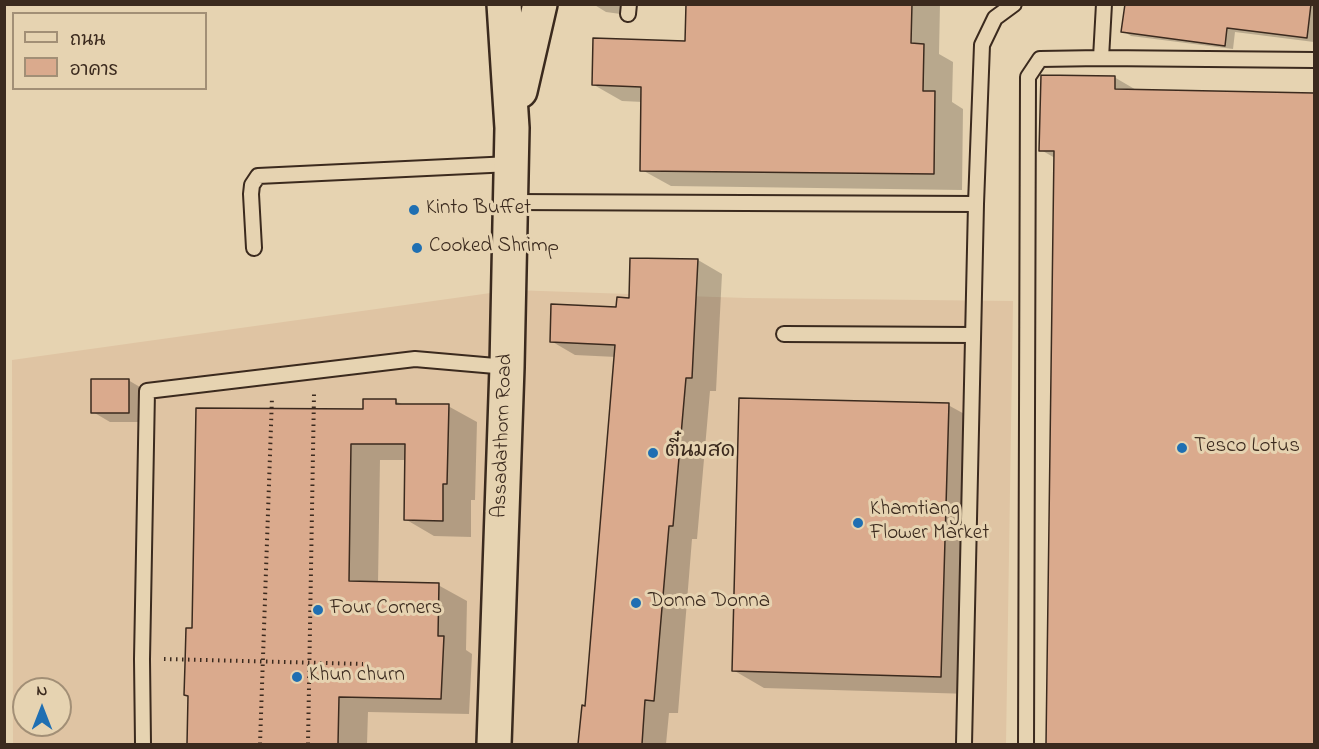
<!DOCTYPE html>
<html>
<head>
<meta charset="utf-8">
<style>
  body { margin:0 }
  #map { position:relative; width:1319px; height:749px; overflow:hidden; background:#e6d3b1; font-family:"Indie Flower","Playpen Sans Thai",sans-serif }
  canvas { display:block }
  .frame { position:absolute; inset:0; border:6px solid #3b2a1e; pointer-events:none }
  .legend { position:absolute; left:12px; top:12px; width:195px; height:78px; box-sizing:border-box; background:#e6d3b1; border:2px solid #a28f76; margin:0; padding:8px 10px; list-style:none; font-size:18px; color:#3b2a1e }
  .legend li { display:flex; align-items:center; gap:12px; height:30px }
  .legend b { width:30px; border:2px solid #a28f76 }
  .north { position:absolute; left:12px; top:677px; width:60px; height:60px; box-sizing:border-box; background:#e6d3b1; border:2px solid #a28f76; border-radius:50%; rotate:0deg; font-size:16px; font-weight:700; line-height:24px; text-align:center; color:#3b2a1e }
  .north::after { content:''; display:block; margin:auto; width:21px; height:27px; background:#1f6fb2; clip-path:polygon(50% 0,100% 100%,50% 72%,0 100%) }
</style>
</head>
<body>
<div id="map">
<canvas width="1319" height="749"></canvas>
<div class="frame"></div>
<ul class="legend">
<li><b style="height:8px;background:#e6d3b1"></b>ถนน</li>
<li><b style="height:16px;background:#daaa8d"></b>อาคาร</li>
</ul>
<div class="north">N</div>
</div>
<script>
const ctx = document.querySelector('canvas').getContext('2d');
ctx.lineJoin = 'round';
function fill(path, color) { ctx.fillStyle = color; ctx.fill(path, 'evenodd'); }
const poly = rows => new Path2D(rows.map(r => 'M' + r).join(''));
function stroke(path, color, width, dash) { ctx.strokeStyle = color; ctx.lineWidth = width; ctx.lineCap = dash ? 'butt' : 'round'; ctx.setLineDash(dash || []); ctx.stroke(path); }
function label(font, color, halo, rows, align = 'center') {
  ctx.font = font + ' "Indie Flower","Playpen Sans Thai",sans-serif'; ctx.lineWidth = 6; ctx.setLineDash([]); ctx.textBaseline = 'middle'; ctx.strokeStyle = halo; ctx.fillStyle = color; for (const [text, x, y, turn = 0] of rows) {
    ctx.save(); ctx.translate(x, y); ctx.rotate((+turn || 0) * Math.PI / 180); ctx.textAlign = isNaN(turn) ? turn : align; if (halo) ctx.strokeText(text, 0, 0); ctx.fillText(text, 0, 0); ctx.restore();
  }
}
fill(poly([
  [512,290,746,298,1013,301,1006,744,13,744,12,360],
  [24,689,60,689,60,725,24,725]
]), '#dfc4a3');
fill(poly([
  [593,4,629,4,628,15,606,12],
  [688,4,940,4,939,54,953,62,952,102,963,109,962,190,671,186,642,170,643,102,622,101,594,85,687,42],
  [1126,4,1314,4,1314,42,1235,32,1233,49,1131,36,1123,31],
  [1114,77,1138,91,1314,94,1314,744,1047,744,1055,158,1041,150],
  [632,260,698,260,722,274,716,391,710,391,697,539,692,539,678,713,669,713,666,744,580,744,583,707,587,707,616,357,575,355,551,341,618,309,631,299],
  [128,380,145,390,145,422,110,422,93,412],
  [395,401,404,405,448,406,477,422,475,500,471,500,471,537,434,536,405,519,406,460,380,460,378,583,438,585,467,601,466,650,472,654,469,714,368,712,367,744,189,744,194,630,365,410],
  [948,405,979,422,971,694,764,688,733,670]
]), '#0003');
const building = poly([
  [686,4,912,4,911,43,924,44,923,91,935,91,934,174,640,171,641,87,592,85,593,38,685,41,686,4],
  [1125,4,1311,4,1307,38,1227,28,1225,46,1121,32,1125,4],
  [1041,75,1115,76,1115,89,1314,93,1314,744,1046,744,1054,151,1039,151,1041,75],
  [630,258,698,259,692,378,686,378,673,526,669,526,654,701,645,700,642,744,578,744,582,705,585,706,615,345,550,342,551,304,616,307,617,297,629,298,630,258],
  [91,379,129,379,129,413,91,413,91,379],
  [739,398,949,403,941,677,732,671,739,398],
  [363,399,396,399,396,404,449,404,447,484,443,484,443,521,404,520,405,444,351,444,349,581,439,583,438,636,444,636,441,699,339,697,338,744,187,744,188,696,184,695,185,664,186,628,192,628,196,408,363,409,363,399]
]);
fill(building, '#daaa8d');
stroke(building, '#3b2a1e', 1.5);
const lane = poly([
  [628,14,629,4],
  [1101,58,1314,60],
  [511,202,976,204],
  [254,248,251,194,252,185,258,176,511,164],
  [784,334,973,335],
  [143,744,142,659,147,391,415,359,507,367],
  [964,744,976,204,982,45,995,18,1014,4],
  [1026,744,1028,77,1040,59,1101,58,1104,4]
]);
const secondary = poly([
  [520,91,540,4],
  [494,744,507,367,512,128,504,4]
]);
stroke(lane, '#3b2a1e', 18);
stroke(secondary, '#3b2a1e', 38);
stroke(poly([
  [164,659,363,664],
  [260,744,272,397],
  [308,744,314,394]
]), '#3b2a1e', 4, [1.5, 4.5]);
stroke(lane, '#e6d3b1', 14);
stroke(secondary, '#e6d3b1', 33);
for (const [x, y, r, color] of [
  [414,210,6,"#1f6fb2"],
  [417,248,6,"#1f6fb2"],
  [1182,448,6,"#1f6fb2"],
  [653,453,6,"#1f6fb2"],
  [858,523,6,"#1f6fb2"],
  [636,603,6,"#1f6fb2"],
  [318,610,6,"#1f6fb2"],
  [297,677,6,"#1f6fb2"]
]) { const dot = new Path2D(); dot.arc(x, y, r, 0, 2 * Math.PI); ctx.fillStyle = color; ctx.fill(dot); stroke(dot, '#e6d3b1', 2); }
label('21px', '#3b2a1e', '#e6d3b1', [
  ["Kinto Buffet",426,210],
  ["Cooked Shrimp",429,248],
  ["Tesco Lotus",1194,448],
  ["ตี๋นมสด",665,453],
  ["Khamtiang",870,511],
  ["Flower Market",870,535],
  ["Donna Donna",648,603],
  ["Four Corners",330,610],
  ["Khun churn",309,677]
], 'left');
label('21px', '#3b2a1e', '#e6d3b1', [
  ["Assadathorn Road",504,436,-88]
]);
</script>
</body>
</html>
